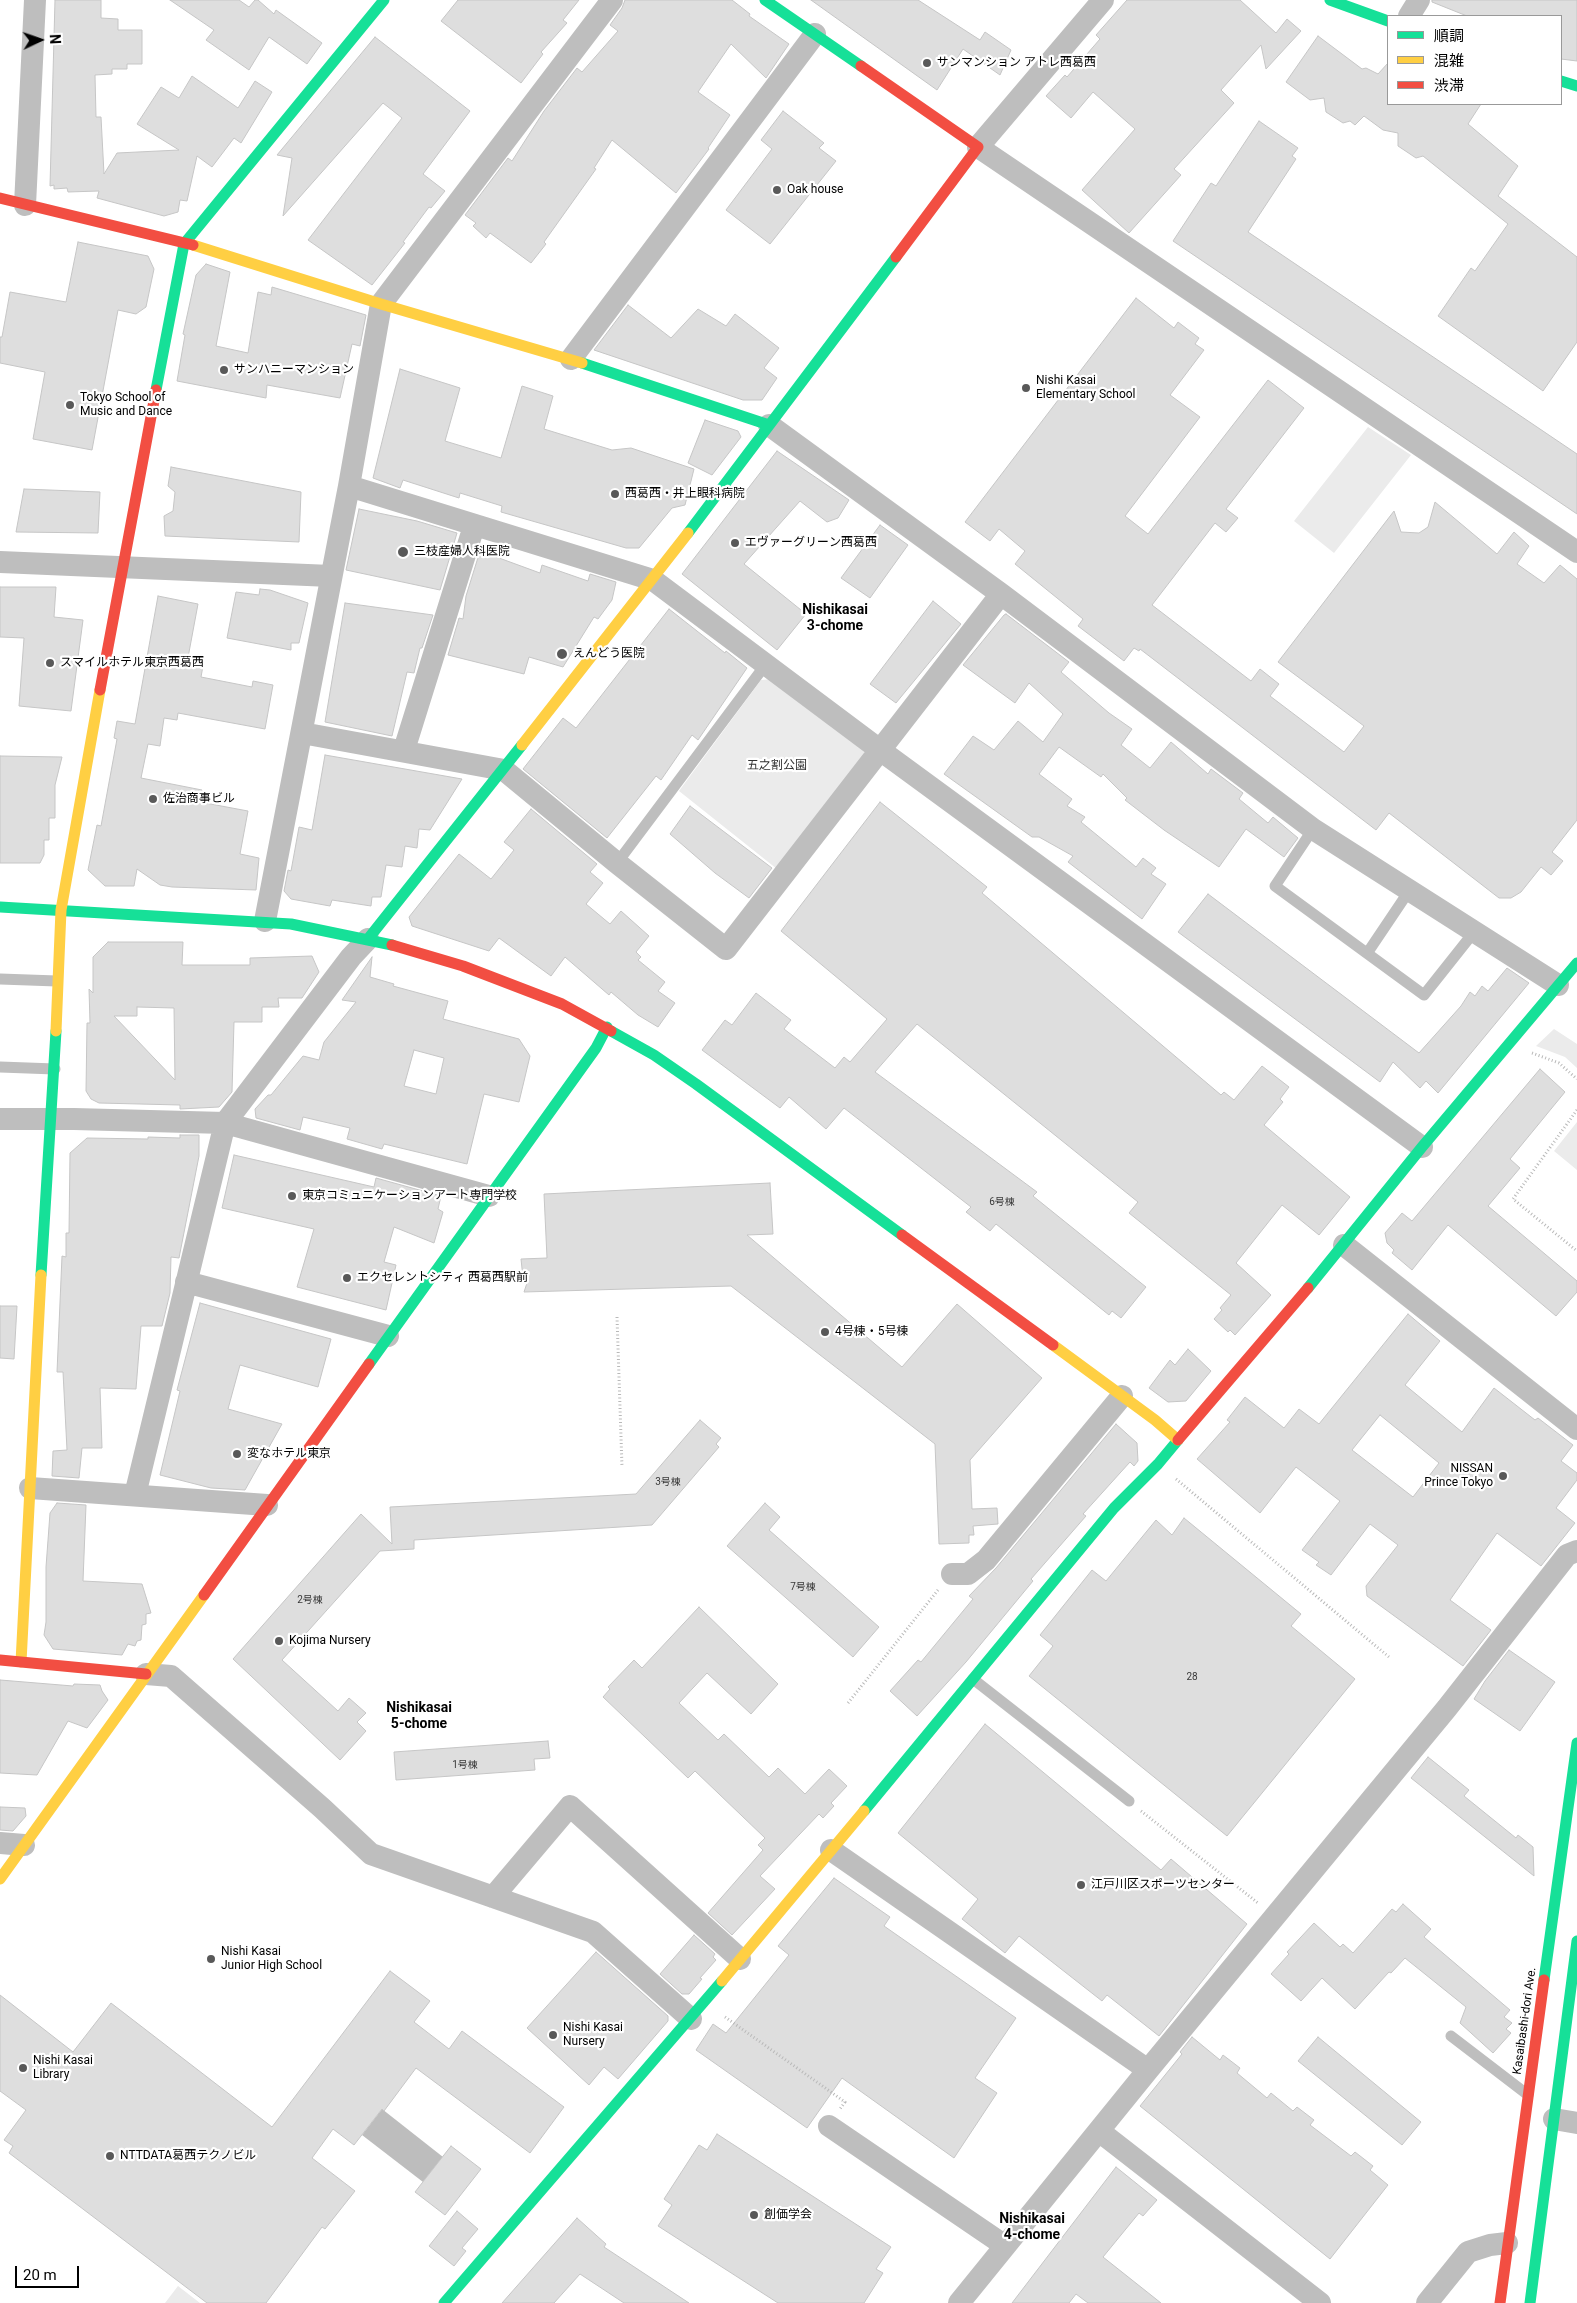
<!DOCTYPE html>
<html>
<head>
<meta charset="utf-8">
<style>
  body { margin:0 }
  #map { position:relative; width:1577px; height:2303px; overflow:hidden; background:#fff; font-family:Roboto,"Noto Sans JP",sans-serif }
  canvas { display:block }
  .legend { position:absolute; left:1387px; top:15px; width:175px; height:90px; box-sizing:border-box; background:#fff; border:1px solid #999; margin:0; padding:6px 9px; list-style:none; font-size:15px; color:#000 }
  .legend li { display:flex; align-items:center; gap:10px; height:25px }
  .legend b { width:25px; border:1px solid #999 }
  .north { position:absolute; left:15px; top:15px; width:50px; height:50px; -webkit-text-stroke:4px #fff; paint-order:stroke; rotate:87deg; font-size:14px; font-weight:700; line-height:20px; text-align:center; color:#000 }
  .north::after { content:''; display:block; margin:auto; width:18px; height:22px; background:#000; clip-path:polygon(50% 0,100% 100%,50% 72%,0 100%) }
  .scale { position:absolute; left:15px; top:2266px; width:64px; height:22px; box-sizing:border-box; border:2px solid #000; border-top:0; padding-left:6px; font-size:15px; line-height:18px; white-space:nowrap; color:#000; -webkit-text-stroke:4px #fff; paint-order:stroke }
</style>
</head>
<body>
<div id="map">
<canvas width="1577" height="2303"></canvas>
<ul class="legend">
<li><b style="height:6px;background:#16e098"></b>順調</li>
<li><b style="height:6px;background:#ffcf43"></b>混雑</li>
<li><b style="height:6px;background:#f24e42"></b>渋滞</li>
</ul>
<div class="north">N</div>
<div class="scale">20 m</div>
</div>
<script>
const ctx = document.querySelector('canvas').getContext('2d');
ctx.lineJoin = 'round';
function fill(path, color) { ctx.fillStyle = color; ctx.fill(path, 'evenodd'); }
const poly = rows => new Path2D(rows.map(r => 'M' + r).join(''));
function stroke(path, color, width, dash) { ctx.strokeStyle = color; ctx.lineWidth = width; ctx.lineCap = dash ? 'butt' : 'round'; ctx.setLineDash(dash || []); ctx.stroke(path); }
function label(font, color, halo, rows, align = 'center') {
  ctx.font = font + ' Roboto,"Noto Sans JP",sans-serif'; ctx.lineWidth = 4.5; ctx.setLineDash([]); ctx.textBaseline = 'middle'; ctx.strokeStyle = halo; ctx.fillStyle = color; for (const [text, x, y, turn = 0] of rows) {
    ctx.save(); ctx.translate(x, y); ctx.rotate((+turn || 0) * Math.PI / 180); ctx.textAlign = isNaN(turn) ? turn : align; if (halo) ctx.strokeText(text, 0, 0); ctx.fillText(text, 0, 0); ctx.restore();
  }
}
fill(poly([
  [1368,427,1411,455,1334,553,1294,521],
  [772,679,863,746,865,757,777,869,679,791,761,680],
  [1554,1029,1577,1044,1577,1068,1565,1057,1536,1046],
  [1577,1122,1577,1170,1554,1151],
  [178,2286,200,2303,165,2303]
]), '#ebebeb');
fill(poly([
  [382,2109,443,2157,423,2182,362,2135]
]), '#bdbdbd');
const building = poly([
  [55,0,101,0,101,18,118,19,118,30,142,30,142,64,127,64,127,69,112,69,112,74,95,75,96,117,101,117,104,174,117,153,179,150,137,124,161,87,179,98,192,76,238,108,255,81,272,92,241,143,234,138,212,167,197,156,187,201,180,200,178,212,164,216,97,198,99,191,68,192,67,188,54,189,54,185,50,186,55,0],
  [170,0,239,0,249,7,255,0,258,0,274,14,276,10,322,43,307,64,269,37,249,70,206,40,214,30,170,0],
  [458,0,579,0,563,20,567,23,541,52,543,54,521,83,441,21,458,0],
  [625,0,732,0,750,14,749,16,789,44,766,78,731,44,698,92,730,115,708,148,709,149,676,193,612,140,594,168,596,169,544,242,546,244,531,263,490,233,486,238,473,226,476,223,465,215,508,158,512,161,544,111,577,68,582,72,618,31,610,25,622,8,625,0],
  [811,0,918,0,980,40,985,32,1011,50,1000,75,963,49,937,90,811,0],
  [1127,0,1240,0,1276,33,1287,19,1301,31,1266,69,1261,45,1221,90,1234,103,1174,169,1181,175,1129,233,1082,190,1135,129,1093,92,1071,118,1046,96,1065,75,1067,77,1100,39,1096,35,1127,0],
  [1432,0,1577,0,1577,61,1561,59,1561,16,1467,16,1432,2,1432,0],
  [1318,36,1362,69,1366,68,1378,74,1388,63,1388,104,1481,104,1468,124,1518,166,1498,196,1577,257,1577,342,1543,391,1438,316,1471,268,1475,271,1508,224,1423,156,1416,158,1398,146,1398,133,1383,130,1364,116,1355,125,1350,121,1343,123,1326,112,1324,98,1310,100,1286,82,1318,36],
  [375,37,470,111,423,174,445,191,431,208,429,207,403,242,405,243,372,285,308,240,402,118,383,103,283,216,292,158,277,155,375,37],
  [783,111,824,143,819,148,836,161,770,244,726,210,772,149,761,140,783,111],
  [1259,121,1298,148,1292,156,1296,159,1248,232,1577,454,1577,514,1173,241,1211,183,1216,186,1259,121],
  [78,242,148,256,154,269,146,307,136,314,118,310,92,450,33,439,45,372,0,363,0,337,2,337,10,292,66,302,78,242],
  [206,264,230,272,216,346,248,353,258,292,271,295,272,287,366,315,360,346,352,344,340,398,267,385,266,398,177,381,185,335,183,334,196,275,206,264],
  [1136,298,1174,328,1178,322,1199,338,1195,344,1204,350,1170,395,1200,417,1125,516,1148,534,1268,380,1304,408,1226,509,1238,518,1226,532,1215,523,1152,605,1251,681,1260,669,1279,684,1270,696,1344,752,1364,726,1278,662,1394,511,1401,532,1419,533,1428,527,1435,502,1497,554,1514,532,1529,546,1517,564,1544,583,1560,565,1577,579,1577,820,1552,852,1563,861,1551,875,1541,867,1521,892,1511,898,1499,898,1389,813,1376,830,1140,649,1139,651,1134,648,1124,661,1078,626,1083,619,1015,564,1025,551,999,529,990,541,965,522,1136,298],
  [628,305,671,338,698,309,726,326,735,314,779,348,764,368,777,378,762,400,743,400,594,350,628,305],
  [400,369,460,388,445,441,501,458,522,386,553,396,544,429,612,450,631,448,694,469,685,505,672,508,639,548,626,548,501,512,502,506,460,493,459,498,403,480,400,488,373,478,400,369],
  [705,420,738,431,741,437,712,475,688,463,705,420],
  [777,451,849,500,838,518,827,522,800,501,744,564,806,614,777,650,682,574,777,451],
  [171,467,301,492,299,542,165,536,164,516,173,511,175,492,168,486,171,467],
  [24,489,100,492,98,533,16,532,24,489],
  [359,509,417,521,457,533,440,590,346,570,359,509],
  [880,525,908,545,870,598,841,578,880,525],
  [480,551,540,573,542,565,588,581,590,574,616,582,612,600,598,619,594,617,563,667,529,657,524,674,448,655,459,618,463,619,466,596,480,551],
  [0,587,56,587,54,617,83,620,71,711,19,706,24,638,0,637,0,587],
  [260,589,270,590,308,603,299,643,291,643,291,650,227,638,236,592,259,595,260,589],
  [158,596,198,604,187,663,203,666,201,677,252,687,253,681,273,685,265,729,178,713,177,720,164,718,160,746,148,744,141,778,202,790,200,802,248,811,240,854,259,858,256,890,172,887,160,885,137,869,134,886,105,886,88,870,97,825,101,826,117,739,114,738,117,721,135,724,158,596],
  [933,601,961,624,896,703,870,684,933,601],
  [345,603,433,615,422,648,420,648,414,673,407,672,392,736,325,722,345,603],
  [669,609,725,653,726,651,747,668,698,740,692,735,661,780,656,776,607,838,523,769,563,718,576,728,669,609],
  [1006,614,1069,662,1061,672,1109,713,1132,729,1121,745,1150,768,1171,742,1208,774,1211,769,1243,793,1239,799,1268,823,1273,817,1298,838,1284,857,1246,829,1219,867,1164,830,1125,800,1127,798,1103,774,1101,777,1059,747,1039,774,1072,799,1067,806,1085,817,1081,822,1136,867,1143,858,1156,868,1151,874,1166,884,1142,919,1068,862,1073,856,1039,837,1032,837,944,774,973,736,994,750,1018,721,1043,742,1063,714,1029,683,1015,703,963,665,1004,615,1006,614],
  [325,755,462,779,430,830,419,829,417,848,405,846,402,867,386,865,381,897,372,897,371,906,332,900,330,906,291,899,284,891,288,870,291,871,299,827,312,830,325,755],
  [0,756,62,757,55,785,55,818,49,818,49,840,44,840,44,855,40,863,0,863,0,756],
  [880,802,987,887,982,893,1221,1095,1224,1092,1234,1100,1262,1066,1289,1087,1280,1099,1283,1102,1264,1125,1350,1197,1319,1235,1282,1205,1236,1263,1271,1295,1235,1335,1230,1330,1228,1332,1214,1319,1222,1310,1220,1308,1231,1295,1129,1213,1138,1202,917,1024,875,1072,1037,1192,1033,1196,1146,1287,1121,1318,1112,1311,1109,1315,996,1224,990,1231,966,1212,971,1207,844,1108,826,1129,789,1097,780,1108,702,1050,725,1020,732,1025,756,993,791,1020,784,1029,835,1068,844,1057,850,1062,887,1019,781,931,880,802],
  [690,806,772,868,749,898,715,873,670,834,690,806],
  [531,809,597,864,590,872,603,883,586,904,610,924,621,911,649,936,636,952,641,957,638,960,665,982,658,991,675,1003,658,1027,638,1015,611,992,609,995,565,957,551,976,499,938,489,951,412,926,409,917,459,854,491,879,514,850,504,842,531,809],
  [1208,894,1419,1053,1461,1006,1470,992,1475,996,1482,986,1488,991,1507,968,1529,983,1438,1093,1426,1081,1420,1088,1393,1062,1380,1082,1178,932,1208,894],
  [108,942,183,942,182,965,250,965,250,958,312,956,319,972,302,998,278,998,279,1007,262,1007,262,1022,234,1022,232,1092,219,1107,180,1109,180,1105,99,1103,91,1099,86,1091,87,1023,90,1023,89,989,93,993,93,957,108,942],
  [137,1007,174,1008,175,1080,114,1016,137,1016,137,1007],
  [372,957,370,977,394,984,393,986,448,1001,443,1019,519,1039,530,1056,519,1102,484,1094,467,1164,384,1144,382,1149,347,1139,350,1128,303,1117,300,1130,256,1118,255,1109,268,1095,271,1095,303,1056,319,1060,324,1042,356,1002,342,1000,372,957],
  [414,1050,444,1058,436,1094,404,1086,414,1050],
  [1540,1069,1565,1092,1510,1159,1520,1168,1488,1206,1577,1281,1577,1292,1556,1316,1448,1225,1412,1270,1392,1253,1394,1250,1387,1243,1385,1233,1402,1213,1412,1221,1540,1069],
  [180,1135,199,1135,199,1156,179,1258,171,1257,170,1293,162,1326,141,1326,136,1389,100,1388,102,1448,82,1448,79,1478,52,1476,53,1451,67,1450,63,1372,57,1372,62,1256,66,1257,66,1233,69,1233,70,1153,87,1138,148,1139,148,1137,180,1138,180,1135],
  [234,1155,374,1187,376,1178,441,1196,438,1209,443,1212,434,1243,394,1227,384,1262,396,1265,386,1310,297,1287,314,1229,222,1208,234,1155],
  [770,1183,773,1234,747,1235,902,1367,957,1304,1042,1378,970,1460,972,1509,997,1508,998,1524,973,1526,974,1535,969,1535,969,1543,939,1544,935,1444,731,1286,524,1292,528,1280,523,1278,521,1259,547,1258,544,1194,770,1183],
  [200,1303,331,1339,318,1387,240,1365,228,1409,282,1424,245,1490,211,1488,160,1475,180,1391,177,1390,200,1303],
  [0,1306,17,1306,14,1359,0,1358,0,1306],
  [1408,1314,1440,1341,1405,1385,1462,1432,1494,1388,1535,1420,1538,1418,1573,1445,1561,1461,1577,1473,1577,1480,1556,1508,1575,1523,1541,1566,1497,1533,1450,1600,1491,1630,1463,1666,1367,1596,1366,1586,1398,1545,1370,1524,1331,1575,1316,1565,1319,1562,1302,1550,1340,1501,1296,1467,1260,1513,1197,1459,1230,1422,1227,1420,1245,1397,1284,1428,1299,1409,1319,1424,1408,1314],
  [1380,1415,1439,1463,1413,1497,1352,1450,1380,1415],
  [1188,1349,1211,1371,1186,1401,1168,1402,1149,1388,1170,1360,1175,1365,1188,1349],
  [700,1420,721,1438,716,1444,719,1447,652,1525,414,1540,414,1549,380,1551,282,1660,338,1711,349,1698,366,1713,357,1722,366,1731,340,1760,233,1659,361,1514,392,1544,390,1507,636,1494,700,1420],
  [1116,1424,1137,1443,1138,1461,1134,1466,1130,1462,1083,1514,1086,1516,1031,1579,1033,1581,966,1662,917,1716,890,1691,918,1660,921,1662,973,1599,969,1596,996,1568,1116,1424],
  [57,1503,86,1505,83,1581,142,1584,151,1613,146,1614,146,1624,142,1625,141,1640,137,1641,135,1646,128,1644,122,1655,53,1649,44,1635,46,1622,46,1567,50,1513,57,1503],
  [765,1503,780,1517,769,1530,879,1627,853,1657,727,1546,765,1503],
  [1184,1518,1301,1614,1291,1626,1355,1679,1227,1836,1029,1676,1053,1646,1040,1635,1092,1570,1106,1581,1156,1520,1172,1535,1184,1518],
  [699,1607,778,1684,751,1714,707,1673,679,1703,718,1740,724,1734,769,1777,778,1768,805,1794,829,1769,847,1786,831,1803,834,1806,823,1818,819,1814,760,1876,775,1889,732,1935,708,1913,763,1850,758,1845,765,1838,695,1771,688,1778,603,1697,610,1689,608,1687,634,1660,642,1668,699,1607],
  [1509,1650,1555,1682,1520,1731,1474,1699,1485,1681,1509,1650],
  [0,1680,73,1686,74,1684,100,1685,102,1691,108,1700,87,1728,68,1721,37,1775,0,1773,0,1680],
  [985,1724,1161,1870,1171,1859,1247,1924,1159,2036,1107,1995,1102,2001,1019,1936,1005,1953,962,1919,978,1899,898,1833,985,1724],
  [548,1741,550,1758,534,1759,535,1770,396,1780,394,1752,548,1741],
  [1428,1757,1469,1790,1464,1796,1516,1838,1518,1835,1533,1847,1534,1876,1411,1778,1428,1757],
  [0,1807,25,1808,26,1816,13,1831,0,1830,0,1807],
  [834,1878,890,1917,884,1926,1016,2018,975,2078,997,2093,954,2158,842,2078,807,2128,696,2050,713,2024,726,2033,789,1955,778,1946,834,1878],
  [1403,1904,1431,1929,1424,1937,1510,2010,1504,2017,1512,2023,1506,2029,1511,2033,1493,2053,1460,2023,1466,2007,1405,1958,1391,1973,1389,1972,1355,2009,1322,1978,1301,2001,1271,1974,1289,1954,1287,1952,1314,1923,1340,1947,1343,1944,1353,1953,1392,1909,1396,1912,1403,1904],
  [694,1935,715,1954,713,1957,716,1960,700,1978,702,1979,689,1994,682,1994,660,1974,694,1935],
  [596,1952,668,2016,668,2021,618,2079,604,2067,589,2085,527,2028,596,1952],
  [390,1971,430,2001,414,2022,449,2049,462,2031,564,2107,530,2153,416,2068,384,2111,382,2109,354,2145,333,2129,312,2158,355,2191,325,2229,322,2227,266,2303,207,2303,9,2153,13,2146,4,2140,26,2110,0,2091,0,1995,73,2052,111,2003,272,2127,390,1971],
  [1192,2037,1220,2060,1223,2055,1240,2068,1237,2073,1267,2098,1271,2093,1293,2111,1297,2107,1314,2120,1310,2125,1351,2156,1355,2152,1373,2166,1370,2170,1388,2185,1330,2259,1140,2106,1182,2054,1180,2052,1192,2037],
  [1318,2037,1421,2122,1402,2145,1298,2061,1318,2037],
  [717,2134,891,2247,876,2269,883,2273,864,2303,778,2303,658,2226,672,2205,664,2199,699,2145,707,2150,717,2134],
  [451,2146,481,2169,445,2215,415,2192,451,2146],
  [1116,2167,1157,2200,1143,2216,1139,2213,1103,2257,1161,2303,1088,2303,1076,2294,1069,2303,1012,2303,1116,2167],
  [457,2211,478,2229,462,2248,466,2251,454,2266,429,2246,457,2211],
  [577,2218,606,2244,604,2247,689,2303,624,2303,580,2274,554,2303,502,2303,577,2218]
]);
fill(building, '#dedede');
stroke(building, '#c6c6c6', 1);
stroke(poly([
  [1532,1053,1559,1063,1577,1079],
  [1577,1110,1513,1199,1577,1251],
  [617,1317,622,1467],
  [1176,1479,1389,1657],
  [848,1703,938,1590],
  [1141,1811,1258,1903],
  [725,2017,845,2102,840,2109]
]), '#b9b9b9', 3, [1, 2.5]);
stroke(poly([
  [1313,829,1275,886,1424,995,1474,932],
  [617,863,766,664],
  [1368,952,1409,891],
  [0,979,57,981],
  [0,1067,55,1069],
  [973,1679,1129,1801],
  [1451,2036,1528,2095]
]), '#bebebe', 11);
stroke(poly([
  [1103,0,978,147,1577,552],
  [1409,16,1419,0],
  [25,205,35,0],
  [571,359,815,34],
  [769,425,1001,594,1313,829,1558,985],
  [349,486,653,580,880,750,1422,1147],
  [0,562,331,576],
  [302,733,504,770,617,863,726,949,1001,594],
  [404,750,474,526],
  [265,921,349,486,381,304,612,0],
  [0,1119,74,1119,225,1123,489,1196],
  [1344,1245,1577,1429],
  [186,1282,388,1336],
  [30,1488,267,1505],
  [135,1495,225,1123,351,957,368,939],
  [952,1574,968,1574,986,1560,1122,1396],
  [146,1674,171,1676,322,1808,371,1854,593,1932,691,2019],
  [0,1843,24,1845],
  [831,1850,1148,2070],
  [493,1897,570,1806,740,1959],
  [1554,2119,1577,2123],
  [829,2126,1004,2245],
  [1099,2131,1320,2303],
  [959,2303,1148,2070,1447,1708,1567,1555,1577,1551],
  [1427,2303,1468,2252,1490,2245,1507,2243]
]), '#bebebe', 22);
stroke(poly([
  [765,0,861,66],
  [1330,0,1388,21],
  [1561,81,1577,86],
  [582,363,769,425],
  [156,390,184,244,384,0],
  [688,533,896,257],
  [0,907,291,924,392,945],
  [368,939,522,745],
  [611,1031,654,1055,696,1084,902,1235],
  [41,1275,56,1031],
  [1308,1288,1422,1147,1577,963],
  [369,1364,596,1048,607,1027],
  [864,1811,1114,1508,1158,1464,1178,1440],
  [1544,1980,1577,1743],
  [444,2303,722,1981],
  [1530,2303,1577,1941]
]), '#16e098', 11);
stroke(poly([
  [193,245,381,304,582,363],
  [522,745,688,533],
  [56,1031,61,910,100,690],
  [1053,1345,1155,1420,1178,1440],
  [21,1662,41,1275],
  [0,1879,204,1595],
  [722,1981,864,1811]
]), '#ffcf43', 11);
stroke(poly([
  [861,66,978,147,896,257],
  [0,198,193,245],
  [100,690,156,390],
  [392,945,463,966,562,1004,611,1031],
  [902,1235,1053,1345],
  [1178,1440,1308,1288],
  [204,1595,369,1364],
  [0,1660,146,1674],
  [1500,2303,1544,1980]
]), '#f24e42', 11);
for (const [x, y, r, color] of [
  [927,63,5,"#595959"],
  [777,190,5,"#595959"],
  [224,370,5,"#595959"],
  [1026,388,5,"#595959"],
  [70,405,5,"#595959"],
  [615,494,5,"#595959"],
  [735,543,5,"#595959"],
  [403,552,6,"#595959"],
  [562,654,6,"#595959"],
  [50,663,5,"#595959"],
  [153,799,5,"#595959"],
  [292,1196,5,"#595959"],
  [347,1278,5,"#595959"],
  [825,1332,5,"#595959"],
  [237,1454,5,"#595959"],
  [1503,1476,5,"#595959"],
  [279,1641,5,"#595959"],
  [1081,1885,5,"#595959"],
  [211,1959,5,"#595959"],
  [553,2035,5,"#595959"],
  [23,2068,5,"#595959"],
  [110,2156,5,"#595959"],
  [754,2215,5,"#595959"]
]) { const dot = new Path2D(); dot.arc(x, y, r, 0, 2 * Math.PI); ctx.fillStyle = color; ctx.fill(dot); stroke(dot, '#fff', 2); }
label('10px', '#383838', null, [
  ["6号棟",1002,1202],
  ["3号棟",668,1482],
  ["7号棟",803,1587],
  ["2号棟",310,1600],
  ["28",1192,1677],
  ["1号棟",465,1765]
]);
label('12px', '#000', '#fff', [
  ["サンマンション アトレ西葛西",937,63],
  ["Oak house",787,190],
  ["サンハニーマンション",234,370],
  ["Nishi Kasai",1036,381],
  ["Elementary School",1036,395],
  ["Tokyo School of",80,398],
  ["Music and Dance",80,412],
  ["西葛西・井上眼科病院",625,494],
  ["エヴァーグリーン西葛西",745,543],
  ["三枝産婦人科医院",414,552],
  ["えんどう医院",573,654],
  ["スマイルホテル東京西葛西",60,663],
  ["佐治商事ビル",163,799],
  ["東京コミュニケーションアート専門学校",302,1196],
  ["エクセレントシティ 西葛西駅前",357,1278],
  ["4号棟・5号棟",835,1332],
  ["変なホテル東京",247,1454],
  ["NISSAN",1493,1469,"right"],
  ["Prince Tokyo",1493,1483,"right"],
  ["Kojima Nursery",289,1641],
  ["江戸川区スポーツセンター",1091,1885],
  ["Nishi Kasai",221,1952],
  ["Junior High School",221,1966],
  ["Nishi Kasai",563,2028],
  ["Nursery",563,2042],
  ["Nishi Kasai",33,2061],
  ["Library",33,2075],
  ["NTTDATA葛西テクノビル",120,2156],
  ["創価学会",764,2215]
], 'left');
label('12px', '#313131', '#fff', [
  ["五之割公園",777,766]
]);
label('12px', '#000', '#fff', [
  ["Kasaibashi-dori Ave.",1525,2021,-82]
]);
label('bold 14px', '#000', '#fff', [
  ["Nishikasai",835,610],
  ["3-chome",835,626],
  ["Nishikasai",419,1708],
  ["5-chome",419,1724],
  ["Nishikasai",1032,2219],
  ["4-chome",1032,2235]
]);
</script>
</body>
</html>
